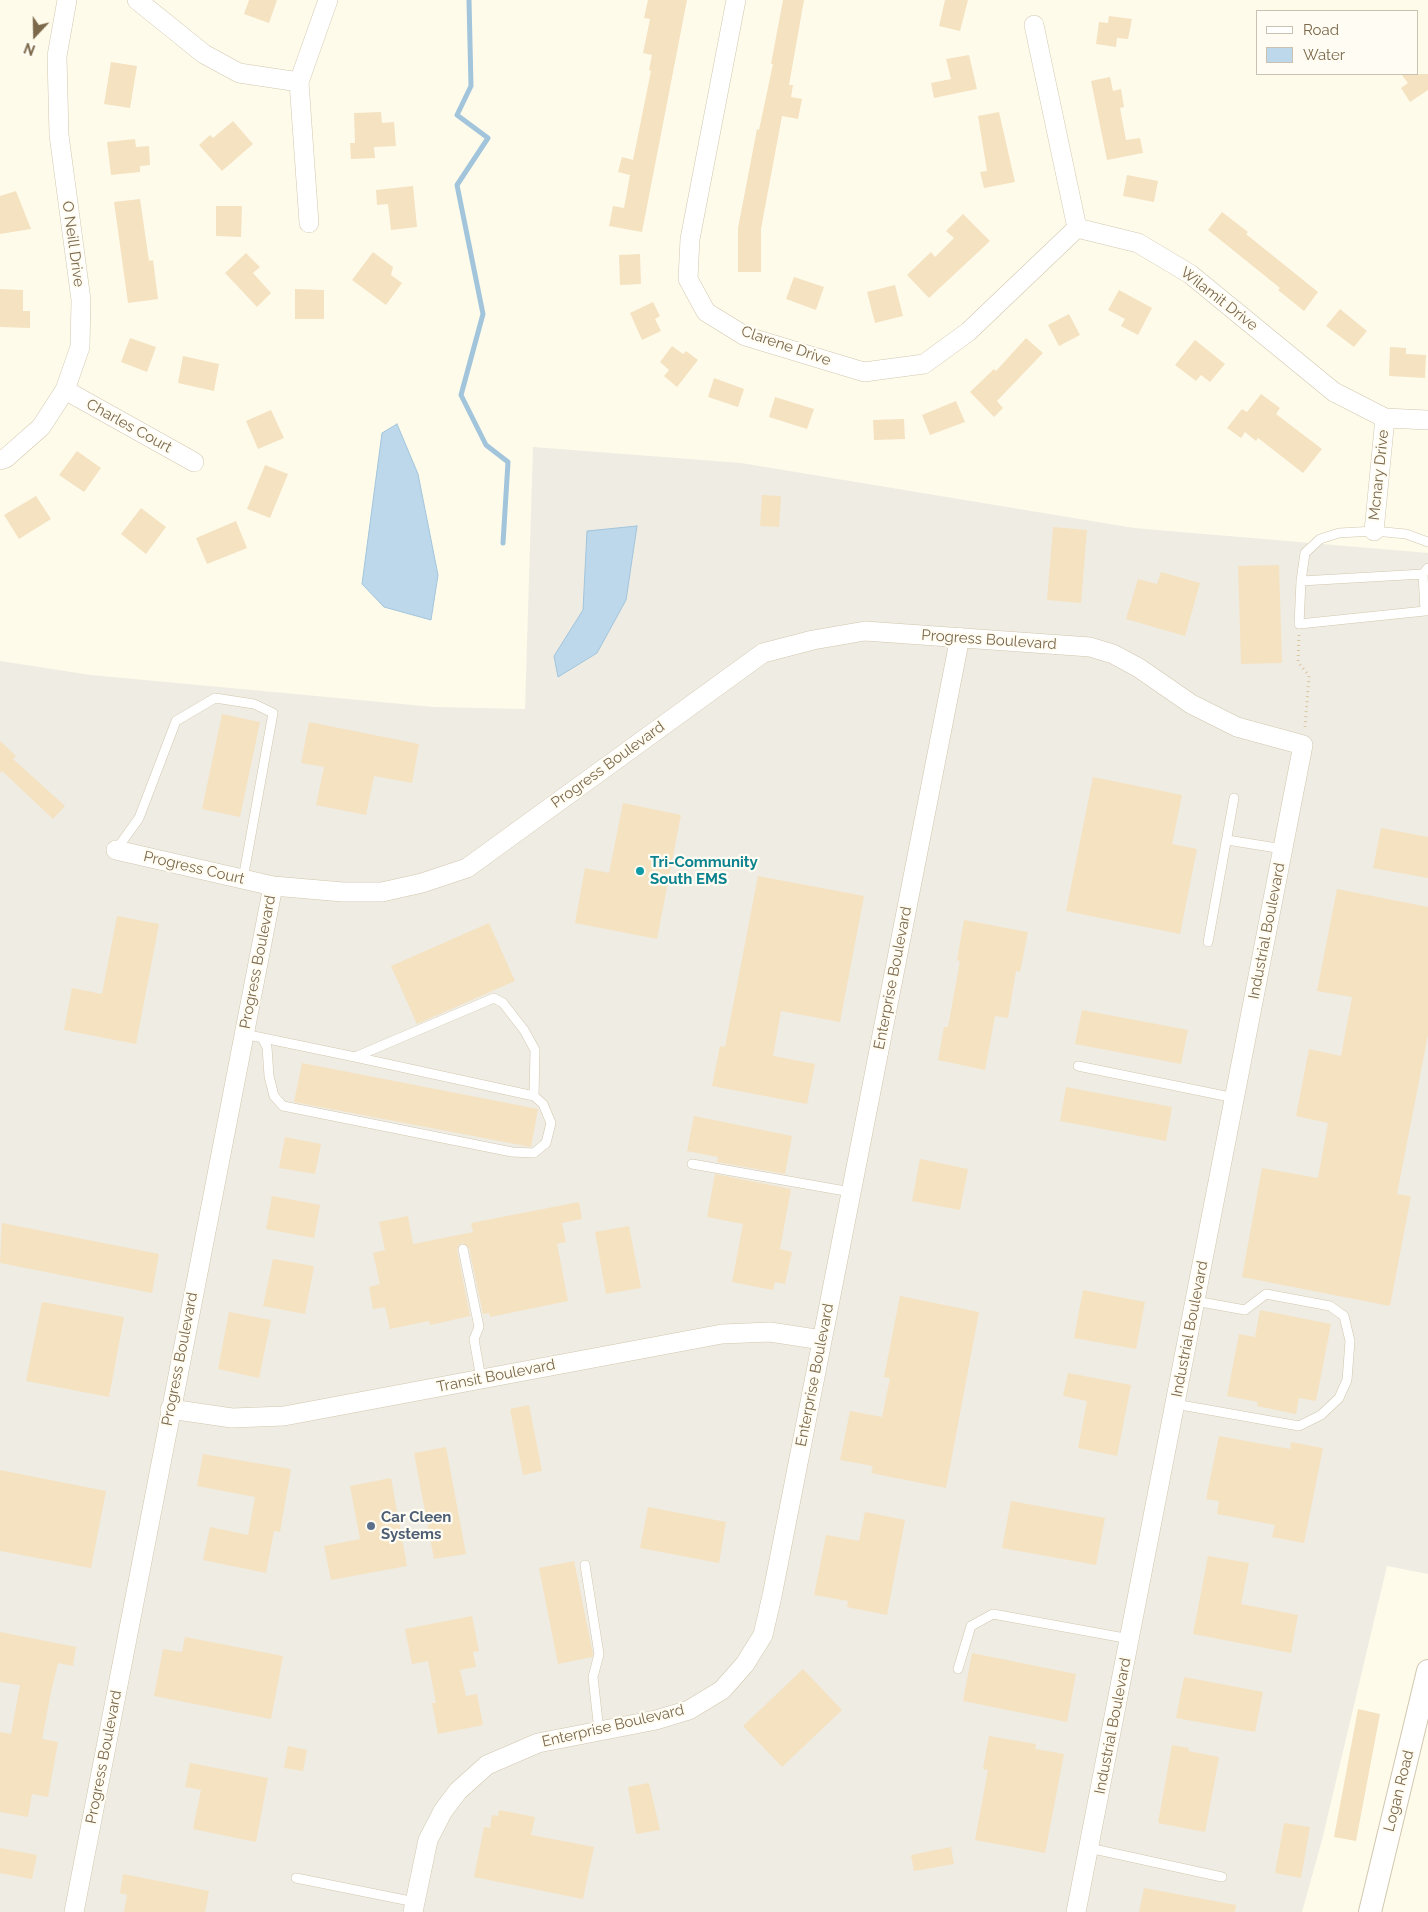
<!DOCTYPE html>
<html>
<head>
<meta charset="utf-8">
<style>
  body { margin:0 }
  #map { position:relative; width:1428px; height:1912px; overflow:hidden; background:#fefbeb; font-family:Raleway,sans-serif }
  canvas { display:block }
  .legend { position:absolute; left:1256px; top:10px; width:162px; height:65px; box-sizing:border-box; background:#fffdf3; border:1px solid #cbc1b0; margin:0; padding:6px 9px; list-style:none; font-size:15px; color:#7c684b }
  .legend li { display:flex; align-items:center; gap:10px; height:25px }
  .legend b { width:25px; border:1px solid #cbc1b0 }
  .north { position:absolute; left:10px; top:10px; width:50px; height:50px; -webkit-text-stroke:4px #fffdf3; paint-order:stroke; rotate:201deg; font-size:14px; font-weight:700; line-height:20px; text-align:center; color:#7c684b }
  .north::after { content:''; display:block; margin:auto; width:18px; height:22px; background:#7c684b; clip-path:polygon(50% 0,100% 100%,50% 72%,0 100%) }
</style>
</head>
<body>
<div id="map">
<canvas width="1428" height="1912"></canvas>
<ul class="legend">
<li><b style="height:6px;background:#fff"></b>Road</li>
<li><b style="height:14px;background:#bdd8ea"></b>Water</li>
</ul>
<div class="north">N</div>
</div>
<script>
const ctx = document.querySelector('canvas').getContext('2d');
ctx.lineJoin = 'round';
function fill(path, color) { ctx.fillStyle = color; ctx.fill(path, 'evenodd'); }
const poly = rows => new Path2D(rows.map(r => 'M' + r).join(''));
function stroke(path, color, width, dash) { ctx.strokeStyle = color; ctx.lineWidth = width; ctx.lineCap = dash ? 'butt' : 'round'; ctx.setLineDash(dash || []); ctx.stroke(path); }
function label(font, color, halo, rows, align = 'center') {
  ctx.font = font + ' Raleway,sans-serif'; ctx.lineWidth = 4.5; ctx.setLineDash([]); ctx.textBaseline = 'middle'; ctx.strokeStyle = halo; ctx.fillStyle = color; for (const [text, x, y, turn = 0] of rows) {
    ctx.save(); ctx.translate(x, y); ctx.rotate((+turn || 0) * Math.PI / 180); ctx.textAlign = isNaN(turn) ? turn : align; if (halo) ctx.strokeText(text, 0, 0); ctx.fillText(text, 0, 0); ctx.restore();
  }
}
fill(poly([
  [533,447,741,463,1134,528,1428,553,1428,1574,1387,1566,1322,1840,1302,1912,0,1912,0,661,91,675,434,707,525,709]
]), '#efece3');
const water = poly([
  [397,424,418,474,438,575,431,620,384,607,362,584,382,433,397,424],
  [637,526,626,600,597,653,558,677,554,656,583,610,587,531,637,526]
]);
fill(water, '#bdd8ea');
stroke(water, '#a2c5dc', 1);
stroke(poly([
  [469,0,471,86,457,115,488,138,457,185,483,314,461,395,486,445,508,462,503,543]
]), '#a2c5dc', 5);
fill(poly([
  [249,0,277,0,269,23,244,14],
  [648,0,687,0,642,232,609,226,613,206,624,208,630,175,618,172,622,157,633,160,651,71,649,70,652,55,643,53,650,19,644,18],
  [783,0,804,0,789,85,793,85,791,97,802,99,798,119,782,116,761,229,761,272,738,272,738,228,757,129,759,130,773,64,771,64],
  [945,0,968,0,960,31,939,26],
  [1109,16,1132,19,1128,39,1117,38,1116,47,1096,44,1099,22,1108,23],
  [969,55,977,89,934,98,931,83,951,79,946,59],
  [111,62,137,66,130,108,104,104],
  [1401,74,1428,74,1428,90,1410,102,1401,88,1408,83],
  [1110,77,1113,91,1121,89,1124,107,1120,108,1126,140,1140,138,1143,153,1107,160,1091,81],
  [381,112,382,123,394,122,396,146,374,147,375,158,351,159,350,143,355,143,354,113],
  [999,112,1015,182,984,188,980,172,987,171,978,116],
  [233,121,253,144,222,171,199,145,210,135,213,138],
  [135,139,136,147,149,146,150,165,140,166,140,172,111,175,107,142],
  [1127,175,1158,181,1154,202,1123,196],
  [413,186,417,227,391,230,388,204,377,205,376,190],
  [16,191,31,229,0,234,0,196],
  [140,199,149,261,153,260,158,299,128,303,114,202],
  [216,206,242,206,241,237,216,236],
  [1222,212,1248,232,1246,234,1318,292,1304,311,1278,290,1280,288,1208,230],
  [963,214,990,241,929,298,907,275,931,252,935,257,954,238,946,231],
  [373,252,393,267,391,275,402,283,386,305,352,280],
  [246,253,260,267,253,273,271,293,257,307,225,273],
  [640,254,641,284,620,285,619,255],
  [794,277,824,287,816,310,786,299],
  [895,285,903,316,875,323,867,292],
  [0,289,23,290,23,311,30,311,30,328,0,327],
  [295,289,324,290,324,319,295,319],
  [1119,290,1152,308,1138,335,1121,326,1125,319,1108,310],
  [653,302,660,316,655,319,661,331,642,340,630,313],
  [1340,309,1367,331,1354,347,1326,326],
  [1069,314,1080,335,1059,346,1048,325],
  [130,338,156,347,147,372,121,362],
  [1026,338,1043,353,997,401,1003,408,994,417,970,392,994,369,996,371],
  [1195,340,1225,364,1210,382,1201,375,1196,381,1175,365],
  [672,346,683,354,686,351,698,360,677,387,664,376,669,370,660,362],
  [1390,347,1406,348,1406,354,1426,355,1425,378,1389,376],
  [183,356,219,364,214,391,178,383],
  [714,378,744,389,738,407,708,397],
  [1261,394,1280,408,1276,414,1322,449,1303,473,1258,438,1256,441,1245,432,1241,438,1227,428,1242,409,1247,412],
  [775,397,814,409,807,429,769,417],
  [956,401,965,422,930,435,922,415],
  [271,410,284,438,258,449,246,421],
  [904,419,905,439,874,440,873,420],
  [77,451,101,468,84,492,59,475],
  [265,465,288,474,270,518,247,509],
  [762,495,781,496,779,527,760,526],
  [36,496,51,519,19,539,4,515],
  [141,508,166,527,146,554,121,534],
  [236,521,247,548,207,564,196,538],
  [1053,527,1087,530,1081,603,1047,600],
  [1279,565,1282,663,1241,664,1238,566],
  [1161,572,1200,583,1185,636,1126,619,1138,579,1157,584],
  [222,714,260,722,240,817,202,809],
  [309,722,419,744,412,783,374,776,366,815,316,805,324,767,301,763],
  [0,741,16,756,13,759,65,806,53,819,2,771,0,773],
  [1093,777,1182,795,1172,844,1197,849,1180,934,1066,911],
  [623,803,681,815,657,939,575,923,585,868,609,873],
  [1381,828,1428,837,1428,878,1373,868],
  [758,876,864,896,840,1022,781,1011,773,1056,815,1064,807,1104,712,1086,720,1046,725,1047],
  [1337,889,1428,907,1428,1035,1397,1194,1411,1196,1390,1306,1242,1277,1262,1168,1318,1178,1328,1123,1296,1116,1309,1049,1341,1056,1352,997,1317,991],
  [117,916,159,924,136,1044,64,1030,72,988,102,994],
  [964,920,1028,932,1020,972,1016,971,1008,1018,995,1016,985,1070,938,1060,944,1027,948,1027,960,961,957,960],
  [489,923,515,981,417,1024,391,966],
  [1082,1010,1188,1030,1181,1064,1075,1044],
  [302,1063,538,1109,531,1147,294,1102],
  [1066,1087,1172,1107,1166,1141,1060,1121],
  [694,1116,792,1136,785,1174,717,1162,718,1157,687,1151],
  [285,1137,321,1144,315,1174,279,1168],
  [920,1159,968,1169,960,1210,912,1201],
  [715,1174,791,1189,780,1249,792,1252,785,1284,775,1282,773,1290,732,1282,743,1224,707,1217],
  [272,1196,320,1205,314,1238,266,1229],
  [579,1202,582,1219,562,1223,566,1242,557,1244,568,1301,490,1317,489,1313,483,1314,469,1248,462,1243,459,1245,457,1250,470,1316,430,1325,429,1321,390,1329,385,1307,373,1309,369,1287,380,1284,373,1253,385,1250,379,1222,408,1216,413,1244,473,1232,471,1223],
  [2,1223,159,1254,152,1293,0,1263],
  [629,1226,641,1288,606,1294,595,1232],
  [273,1259,314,1266,305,1314,263,1306],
  [1083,1290,1145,1302,1136,1349,1074,1338],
  [900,1296,979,1312,946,1488,871,1473,873,1466,840,1460,850,1411,882,1417,890,1378,884,1377],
  [42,1302,124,1317,109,1397,26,1381],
  [1260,1310,1331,1324,1316,1401,1299,1398,1296,1414,1257,1406,1258,1402,1227,1396,1239,1334,1255,1337],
  [229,1312,271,1320,259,1378,218,1369],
  [1068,1373,1131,1385,1117,1456,1078,1448,1087,1401,1063,1396],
  [529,1405,542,1471,523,1475,510,1409],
  [1219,1436,1290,1449,1291,1442,1323,1448,1304,1543,1272,1537,1275,1525,1217,1514,1219,1501,1206,1499],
  [446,1447,466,1554,434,1559,414,1453],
  [203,1454,291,1469,280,1532,274,1531,266,1573,203,1560,210,1527,248,1535,255,1497,197,1486],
  [0,1470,106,1491,91,1568,0,1551],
  [391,1478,407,1566,331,1580,324,1546,360,1539,350,1486],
  [1011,1501,1105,1518,1096,1565,1002,1548],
  [648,1507,726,1522,719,1563,640,1548],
  [865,1512,905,1520,887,1615,847,1607,848,1601,814,1595,826,1535,859,1541],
  [1208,1556,1249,1563,1241,1604,1298,1615,1291,1653,1193,1634],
  [574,1561,593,1654,592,1657,558,1664,539,1568],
  [472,1616,479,1651,473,1652,476,1667,460,1670,466,1696,477,1694,483,1725,438,1734,432,1703,436,1703,428,1661,412,1664,405,1629],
  [0,1632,76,1647,73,1666,58,1663,51,1692,42,1739,58,1742,48,1797,32,1794,28,1817,0,1812,0,1732,11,1734,20,1685,0,1682],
  [185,1637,283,1656,271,1719,154,1696,163,1649,182,1652],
  [972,1653,1076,1674,1067,1722,963,1701],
  [803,1669,842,1710,782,1767,743,1726],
  [1184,1677,1263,1692,1255,1732,1176,1718],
  [1358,1709,1380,1714,1356,1841,1334,1837],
  [989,1736,1036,1744,1035,1749,1064,1754,1045,1853,975,1840,988,1770,983,1769],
  [1172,1745,1189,1748,1188,1751,1219,1757,1205,1832,1158,1823],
  [288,1746,307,1750,303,1771,284,1768],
  [190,1763,268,1778,256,1842,193,1829,201,1790,185,1787],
  [649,1783,660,1830,636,1834,628,1787],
  [499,1810,535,1817,531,1835,594,1847,583,1899,474,1877,484,1827,490,1828,492,1815,498,1816],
  [1284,1823,1310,1827,1301,1878,1275,1873],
  [951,1847,954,1864,914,1871,911,1855],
  [0,1848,37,1855,32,1879,0,1873],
  [123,1874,209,1891,205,1912,124,1912,127,1895,120,1893],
  [1144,1888,1236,1905,1235,1912,1139,1912]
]), '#f5e2c1');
const service = poly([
  [1423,574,1425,611,1299,624,1301,581,1305,553,1320,539,1339,533,1374,531,1406,534,1428,542],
  [1301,581,1423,574,1428,568],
  [1227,840,1283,849],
  [116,850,139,818,176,721,215,698,254,704,273,713,243,879],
  [1208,942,1234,798],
  [244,1034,355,1057,494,998,503,1003,524,1030,535,1050,534,1096],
  [262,1038,267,1047,269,1076,274,1096,283,1106,512,1152,534,1153,546,1143,551,1123,543,1104,534,1096,355,1057],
  [1078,1066,1235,1098],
  [692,1164,851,1192],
  [463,1249,479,1327,474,1339,481,1379],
  [1175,1404,1299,1426,1321,1415,1339,1398,1347,1380,1350,1341,1344,1316,1330,1306,1266,1294,1245,1310,1195,1301],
  [585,1565,599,1654,593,1677,599,1731],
  [958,1669,971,1626,993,1614,1130,1639],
  [1089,1848,1222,1877],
  [296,1878,415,1902]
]);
const minor = poly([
  [137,0,204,54,239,73,299,82],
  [736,0,690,239,688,279,706,312,745,336,864,372,924,364,968,332,1077,228],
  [1034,25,1077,228,1138,243,1190,274,1334,392,1385,418,1428,420],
  [309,223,299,82,328,0],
  [65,390,194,462],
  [0,460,6,458,41,427,65,390,80,347,81,300,59,135,57,56,67,0],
  [1374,531,1385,418],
  [116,850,273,886,343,892,382,892,422,883,467,868,763,653,813,640,865,631,1090,647,1113,654,1139,668,1191,704,1237,727,1303,745,1076,1912],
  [170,1409,232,1418,284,1416,722,1334,770,1332,822,1340],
  [74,1912,273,886],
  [413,1912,428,1840,443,1811,458,1791,487,1765,538,1743,656,1720,689,1710,722,1690,745,1664,763,1635,772,1596,960,637]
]);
const tertiary = poly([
  [1370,1912,1428,1671]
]);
stroke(service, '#d2c7ae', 10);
stroke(minor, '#d2c7ae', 20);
stroke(tertiary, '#d2c7ae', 24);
stroke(poly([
  [1299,635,1298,662,1309,676,1305,727]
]), '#dbc6a2', 3, [1, 4]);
stroke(service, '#fff', 9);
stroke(minor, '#fff', 19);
stroke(tertiary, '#fff', 22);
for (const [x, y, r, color] of [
  [640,871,5,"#0f9aa8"],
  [371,1526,5,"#5c6f8a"]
]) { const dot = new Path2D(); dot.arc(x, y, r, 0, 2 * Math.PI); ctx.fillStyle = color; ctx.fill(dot); stroke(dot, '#fffdf3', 2); }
label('15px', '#7c684b', '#fffdf3', [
  ["O Neill Drive",73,244,82],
  ["Wilamit Drive",1219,299,38],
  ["Clarene Drive",786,346,19],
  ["Charles Court",129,426,29],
  ["Mcnary Drive",1379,475,-84],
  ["Progress Boulevard",989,640,4],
  ["Progress Boulevard",608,765,-36],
  ["Progress Court",194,868,13],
  ["Industrial Boulevard",1267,931,-79],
  ["Progress Boulevard",258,962,-79],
  ["Enterprise Boulevard",893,978,-79],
  ["Industrial Boulevard",1190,1329,-79],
  ["Progress Boulevard",180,1359,-79],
  ["Enterprise Boulevard",815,1375,-79],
  ["Transit Boulevard",496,1376,-11],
  ["Enterprise Boulevard",613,1726,-13],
  ["Industrial Boulevard",1113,1726,-79],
  ["Progress Boulevard",104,1757,-79],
  ["Logan Road",1399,1791,-76]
]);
label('bold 15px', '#0d838f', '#fffdf3', [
  ["Tri-Community",650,862],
  ["South EMS",650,879]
], 'left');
label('bold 15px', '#4e5e75', '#fffdf3', [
  ["Car Cleen",381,1517],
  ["Systems",381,1534]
], 'left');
</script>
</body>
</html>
